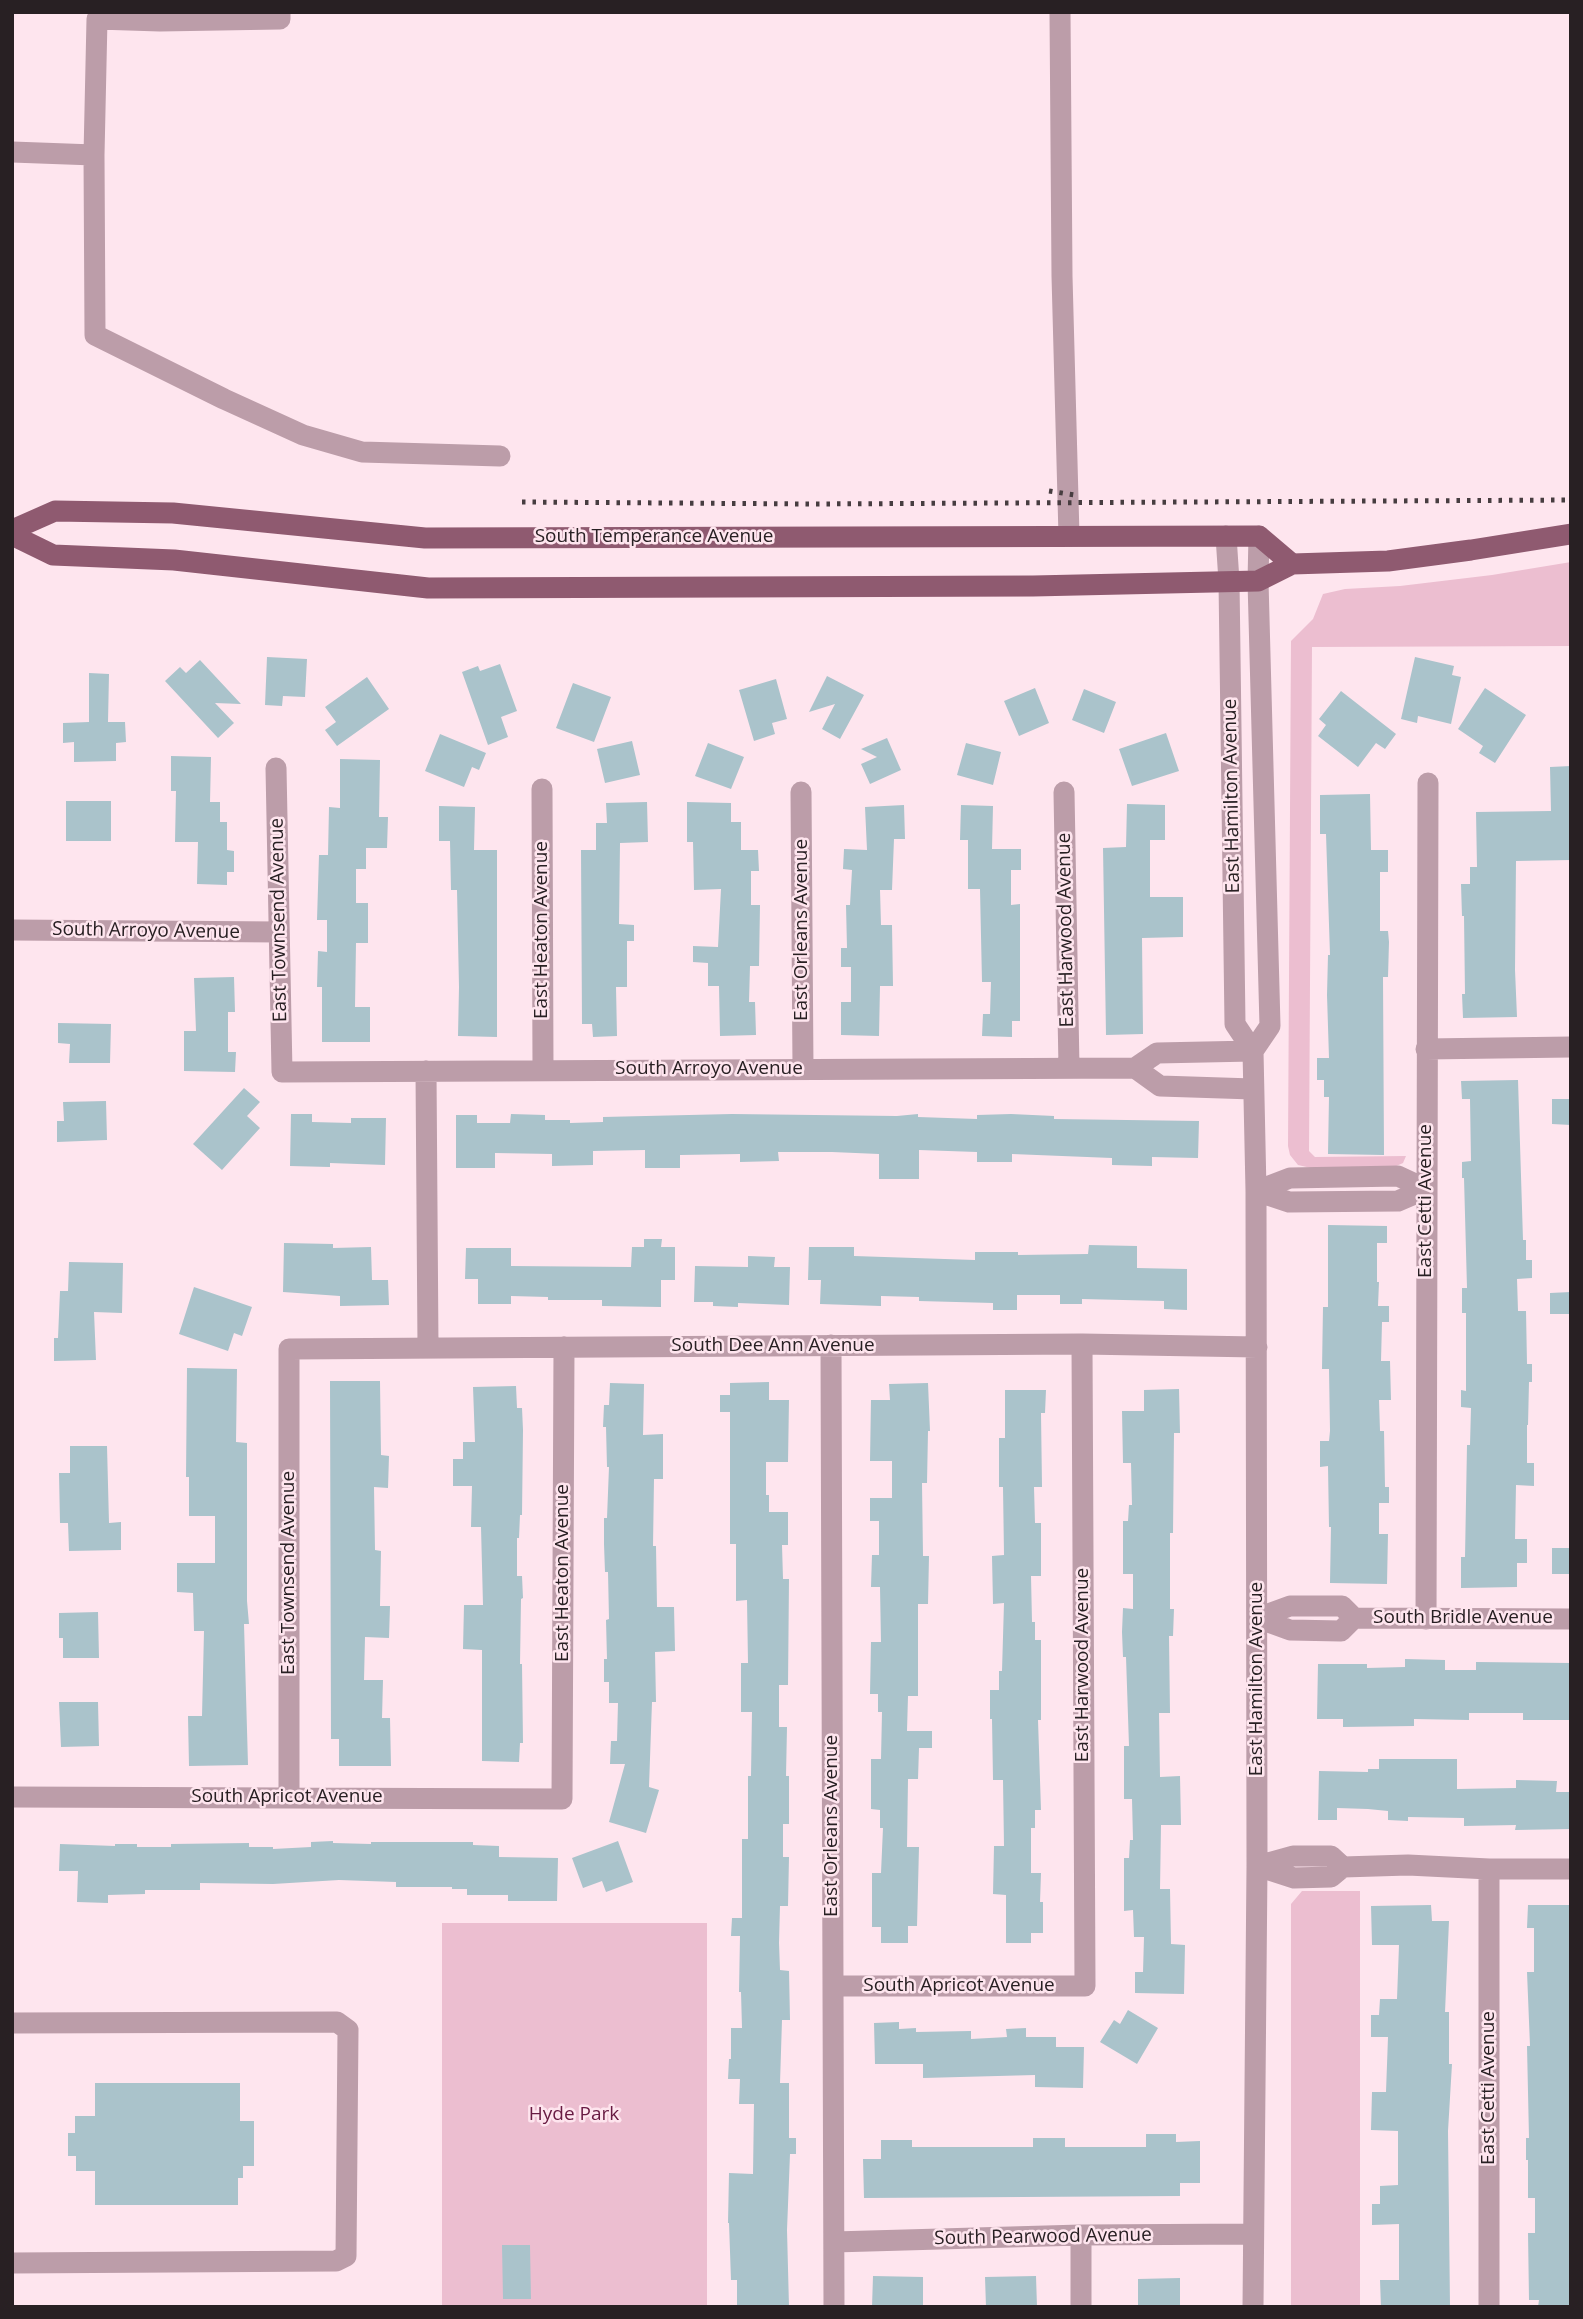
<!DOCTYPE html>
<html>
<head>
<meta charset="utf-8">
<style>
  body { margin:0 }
  #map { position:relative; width:1583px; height:2319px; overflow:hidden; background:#fee5ee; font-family:"Open Sans",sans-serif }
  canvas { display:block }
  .frame { position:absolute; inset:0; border:14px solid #282023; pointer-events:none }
</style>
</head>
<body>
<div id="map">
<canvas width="1583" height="2319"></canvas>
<div class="frame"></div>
</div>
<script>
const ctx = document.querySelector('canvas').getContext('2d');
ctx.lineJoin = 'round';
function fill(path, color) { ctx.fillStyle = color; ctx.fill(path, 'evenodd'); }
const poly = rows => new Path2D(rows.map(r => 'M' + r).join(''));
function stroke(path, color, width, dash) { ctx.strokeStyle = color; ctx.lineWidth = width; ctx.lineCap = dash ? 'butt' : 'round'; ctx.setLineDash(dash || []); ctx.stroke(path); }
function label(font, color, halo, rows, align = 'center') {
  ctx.font = font + ' "Open Sans",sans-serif'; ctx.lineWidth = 5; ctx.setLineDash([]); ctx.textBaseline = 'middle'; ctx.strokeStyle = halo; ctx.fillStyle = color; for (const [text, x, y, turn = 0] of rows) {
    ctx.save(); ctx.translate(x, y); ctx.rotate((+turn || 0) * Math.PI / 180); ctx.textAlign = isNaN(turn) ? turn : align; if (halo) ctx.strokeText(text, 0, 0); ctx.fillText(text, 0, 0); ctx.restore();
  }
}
fill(poly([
  [1571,562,1571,646,1312,647,1309,1151,1315,1157,1406,1156,1403,1163,1394,1167,1311,1168,1298,1165,1290,1155,1288,1146,1291,641,1313,619,1323,594,1345,589,1400,586,1492,575],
  [1302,1891,1360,1891,1360,2307,1291,2307,1291,1904],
  [442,1923,707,1923,707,2307,442,2307]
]), '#ecbed0');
fill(poly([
  [267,657,307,659,305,697,283,696,282,706,265,705],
  [1415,657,1454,666,1452,675,1461,677,1451,724,1418,716,1417,723,1401,719],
  [200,660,241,704,215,703,234,723,218,738,165,681,180,667,186,673],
  [500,664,517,711,501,717,508,737,488,745,462,672,478,666,480,671],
  [89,673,109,674,108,722,125,722,126,742,116,743,116,761,74,762,74,742,63,743,63,723,89,722],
  [827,676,864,695,840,739,822,729,835,704,809,712],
  [367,677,389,709,337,746,325,730,336,722,325,707],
  [776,679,787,719,772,723,775,734,754,741,739,690],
  [573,683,611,697,594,742,556,728],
  [1035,688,1049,723,1019,736,1004,701],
  [1485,688,1526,715,1495,763,1479,753,1483,746,1458,729],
  [1084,689,1116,702,1104,733,1072,720],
  [1341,691,1396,734,1385,749,1376,743,1358,767,1318,736,1326,725,1319,719],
  [1166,733,1179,771,1132,786,1119,749],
  [440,734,486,753,479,770,472,767,464,787,425,771],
  [887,738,901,770,870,784,861,764,877,757,861,749],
  [632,741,640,775,605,783,597,749],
  [708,743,744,757,731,789,695,776],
  [966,743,1001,752,993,785,957,775],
  [171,756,211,757,210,802,220,802,220,822,227,822,227,850,234,851,234,872,227,872,227,885,197,884,198,842,175,842,176,791,171,791],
  [340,759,380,760,379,817,388,817,387,848,366,848,366,869,356,869,356,903,368,903,368,943,356,943,355,1007,370,1007,370,1042,322,1042,322,987,317,987,318,951,327,952,327,920,317,920,319,855,328,855,329,807,340,808],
  [1571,766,1571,860,1516,861,1515,970,1517,1017,1463,1018,1462,994,1465,994,1464,916,1462,916,1461,884,1470,884,1470,867,1477,867,1476,812,1551,811,1550,767],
  [1370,794,1371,850,1388,850,1388,872,1380,872,1380,931,1388,931,1389,942,1388,977,1383,977,1384,1155,1328,1154,1329,1097,1324,1097,1324,1080,1317,1080,1317,1058,1329,1058,1327,995,1328,955,1330,955,1326,834,1320,834,1320,795],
  [66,801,111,801,111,841,66,841],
  [647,802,648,842,620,843,619,924,634,925,634,941,627,941,627,987,616,987,617,1036,593,1037,592,1024,582,1024,581,850,596,850,596,823,607,823,606,803],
  [687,802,731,803,731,822,741,822,741,850,758,850,759,871,751,871,751,905,760,905,759,966,750,966,749,1002,755,1002,756,1035,720,1036,719,986,708,986,708,963,693,962,693,946,718,947,721,889,694,890,693,842,687,842],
  [1127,804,1165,805,1165,840,1150,840,1150,897,1183,897,1183,937,1142,938,1143,1034,1106,1035,1103,848,1126,847],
  [904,805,905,839,894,839,892,890,880,890,881,925,892,925,893,986,880,986,879,1036,841,1035,841,1002,851,1002,851,967,841,967,841,948,847,948,846,905,850,905,852,870,843,869,844,849,867,850,865,807],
  [961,805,993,806,992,849,1021,849,1021,870,1011,870,1011,905,1020,904,1020,1021,1012,1021,1012,1037,982,1036,983,1014,990,1014,991,982,982,982,980,889,968,889,968,840,960,840],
  [439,806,475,807,474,850,497,850,497,1037,458,1036,459,987,457,890,451,890,450,841,439,841],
  [234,977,235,1012,228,1012,228,1052,236,1052,235,1072,184,1071,184,1031,196,1031,194,978],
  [58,1023,111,1024,110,1063,69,1063,70,1044,58,1043],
  [1518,1080,1523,1240,1526,1240,1526,1260,1532,1260,1532,1278,1517,1279,1518,1311,1526,1311,1527,1364,1532,1364,1532,1382,1529,1382,1528,1425,1527,1425,1527,1463,1534,1463,1534,1486,1516,1485,1515,1539,1527,1539,1527,1563,1517,1563,1517,1587,1461,1588,1461,1557,1465,1557,1467,1445,1470,1445,1471,1408,1461,1407,1461,1390,1466,1391,1466,1313,1462,1313,1462,1288,1467,1288,1464,1178,1462,1178,1462,1162,1471,1161,1470,1099,1462,1099,1461,1081],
  [244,1088,260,1102,247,1116,260,1128,222,1170,193,1144],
  [1552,1099,1571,1099,1571,1125,1552,1124],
  [106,1101,107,1140,57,1142,57,1121,64,1121,63,1102],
  [291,1114,312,1114,312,1122,351,1123,351,1118,386,1118,385,1165,330,1163,330,1167,290,1166],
  [511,1114,545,1115,545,1120,570,1120,570,1123,603,1122,603,1117,732,1114,897,1116,918,1114,918,1117,977,1119,977,1115,1011,1114,1054,1116,1054,1119,1199,1121,1198,1158,1152,1157,1152,1166,1112,1165,1112,1158,1012,1154,1012,1162,977,1162,977,1152,919,1150,919,1179,879,1179,879,1154,832,1152,778,1152,779,1161,740,1162,740,1154,680,1155,680,1168,645,1168,645,1150,593,1151,593,1165,552,1166,552,1154,495,1153,495,1168,456,1168,456,1115,477,1115,477,1123,510,1123],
  [1328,1225,1387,1226,1387,1243,1377,1243,1377,1282,1379,1282,1378,1306,1389,1306,1389,1322,1382,1322,1381,1361,1390,1361,1391,1400,1379,1400,1380,1431,1384,1431,1385,1487,1389,1487,1389,1503,1379,1503,1379,1534,1388,1534,1387,1584,1330,1583,1331,1527,1329,1527,1328,1466,1320,1467,1320,1441,1329,1441,1330,1431,1329,1369,1322,1369,1323,1307,1328,1307],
  [644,1239,662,1239,661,1247,675,1247,675,1280,661,1280,661,1307,602,1306,602,1300,548,1300,548,1297,511,1296,511,1304,478,1304,478,1279,465,1279,466,1248,511,1248,511,1266,631,1267,632,1247,644,1247],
  [284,1243,333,1244,333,1248,371,1247,372,1280,388,1280,389,1305,340,1306,340,1296,283,1292],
  [1089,1245,1137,1246,1137,1268,1187,1269,1187,1310,1164,1309,1164,1301,1082,1299,1082,1304,1060,1304,1060,1295,1017,1295,1017,1310,993,1310,993,1303,919,1301,919,1297,881,1296,881,1306,820,1304,821,1280,808,1280,809,1247,854,1247,854,1256,975,1260,975,1252,1018,1252,1018,1255,1088,1254],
  [748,1256,775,1257,774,1267,790,1267,789,1305,738,1303,738,1307,713,1306,713,1302,694,1302,695,1266,748,1267],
  [69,1262,123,1263,122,1313,94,1312,96,1360,54,1361,54,1338,58,1338,60,1291,68,1291],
  [194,1287,252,1307,242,1336,234,1333,228,1351,179,1334],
  [1571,1292,1571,1314,1550,1314,1550,1293],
  [187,1368,237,1369,236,1442,247,1443,247,1601,249,1624,244,1624,248,1765,189,1766,188,1716,202,1716,204,1631,194,1631,193,1593,177,1592,177,1563,215,1563,215,1516,189,1516,189,1477,186,1477],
  [330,1381,380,1381,381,1455,389,1456,388,1488,374,1487,375,1550,381,1551,380,1606,390,1606,389,1638,365,1637,364,1680,383,1680,382,1718,390,1718,391,1766,339,1766,339,1739,331,1739],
  [769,1382,769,1400,789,1400,788,1462,766,1462,766,1495,769,1495,769,1512,788,1512,788,1545,782,1545,783,1579,789,1579,788,1685,779,1685,779,1727,787,1727,786,1776,789,1776,789,1824,783,1824,783,1857,789,1857,788,1906,780,1906,779,1943,780,1970,789,1971,790,2020,782,2020,780,2083,789,2083,789,2138,796,2138,796,2154,790,2154,787,2230,789,2307,737,2307,737,2280,731,2280,729,2223,728,2223,729,2173,753,2174,754,2104,739,2104,740,2079,728,2079,729,2059,731,2059,731,2028,742,2028,741,1992,739,1992,740,1936,731,1936,732,1918,742,1918,742,1839,748,1839,748,1776,751,1776,752,1712,741,1712,741,1663,748,1663,747,1600,736,1601,736,1544,730,1544,730,1412,720,1412,720,1395,730,1395,730,1383],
  [610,1383,644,1384,643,1435,663,1434,663,1479,654,1479,653,1546,656,1546,657,1607,674,1607,675,1651,655,1652,656,1702,652,1702,649,1787,659,1790,646,1833,609,1822,625,1764,610,1764,611,1741,617,1741,618,1703,609,1703,609,1682,604,1682,604,1659,607,1659,606,1620,609,1619,608,1572,605,1572,604,1544,604,1518,607,1518,609,1467,607,1467,606,1427,603,1427,604,1405,609,1405],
  [928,1383,930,1431,928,1431,927,1483,922,1483,923,1556,929,1556,928,1604,918,1604,918,1696,908,1696,907,1731,932,1731,932,1748,919,1748,918,1779,908,1779,907,1847,919,1847,917,1926,908,1926,908,1943,881,1943,881,1927,872,1927,872,1873,881,1873,883,1828,880,1828,880,1810,871,1809,871,1759,881,1759,882,1712,878,1712,878,1694,870,1694,871,1642,881,1642,880,1587,871,1587,872,1555,879,1555,879,1521,870,1521,870,1498,892,1498,892,1461,870,1461,871,1400,890,1400,889,1384],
  [516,1386,517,1408,522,1408,523,1430,522,1515,520,1515,519,1538,517,1538,517,1576,522,1576,523,1598,521,1599,520,1664,522,1664,523,1743,520,1743,519,1762,482,1761,482,1650,463,1649,464,1605,483,1605,481,1527,471,1527,472,1486,453,1486,453,1459,463,1459,463,1442,475,1442,473,1387],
  [1179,1389,1180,1433,1174,1433,1173,1533,1170,1533,1170,1609,1174,1609,1173,1636,1169,1636,1170,1713,1159,1713,1160,1777,1180,1776,1181,1825,1161,1825,1160,1889,1170,1889,1171,1944,1185,1945,1184,1994,1135,1993,1135,1972,1143,1972,1144,1937,1134,1937,1133,1910,1124,1911,1124,1858,1129,1858,1130,1840,1133,1840,1132,1799,1124,1799,1124,1746,1129,1746,1126,1657,1123,1657,1122,1632,1123,1608,1133,1609,1133,1574,1123,1574,1123,1521,1128,1521,1129,1505,1132,1505,1131,1463,1123,1463,1122,1411,1144,1411,1144,1390],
  [1005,1390,1046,1390,1045,1413,1041,1413,1042,1487,1034,1487,1035,1523,1041,1523,1041,1576,1031,1576,1032,1622,1035,1622,1035,1640,1041,1640,1041,1720,1038,1720,1041,1810,1035,1810,1035,1828,1031,1828,1031,1873,1041,1873,1040,1902,1043,1902,1043,1933,1031,1933,1031,1943,1006,1943,1006,1895,993,1894,994,1846,1004,1846,1003,1780,993,1780,992,1719,990,1719,990,1690,999,1690,999,1671,1002,1671,1004,1603,993,1604,992,1556,1004,1555,1003,1487,999,1487,999,1438,1005,1438],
  [70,1446,107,1446,109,1523,121,1522,121,1550,69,1551,68,1523,60,1523,59,1473,70,1473],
  [1552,1548,1571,1548,1571,1574,1552,1574],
  [98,1612,99,1658,63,1658,63,1638,59,1638,59,1613],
  [1405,1659,1445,1660,1445,1670,1476,1670,1476,1662,1571,1663,1571,1720,1523,1720,1523,1713,1469,1713,1469,1720,1414,1719,1414,1726,1343,1727,1343,1719,1317,1719,1318,1664,1367,1664,1367,1668,1405,1667],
  [59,1702,98,1702,99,1746,61,1747],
  [1379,1759,1457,1759,1457,1789,1516,1788,1516,1780,1557,1781,1556,1792,1571,1792,1571,1829,1515,1830,1516,1825,1464,1826,1464,1818,1408,1817,1408,1821,1388,1820,1388,1811,1368,1809,1337,1808,1337,1820,1318,1820,1319,1771,1368,1772,1368,1769,1379,1769],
  [333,1841,333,1843,371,1844,371,1842,473,1842,473,1845,499,1846,499,1857,558,1858,557,1901,508,1901,508,1895,467,1895,467,1889,452,1889,452,1887,396,1887,396,1882,339,1880,273,1884,200,1883,200,1890,145,1890,145,1894,108,1895,108,1903,77,1902,78,1871,59,1871,60,1844,115,1846,115,1844,137,1844,137,1847,171,1847,171,1844,249,1843,249,1847,273,1847,273,1849,311,1847,311,1842],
  [618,1841,633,1882,606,1892,602,1881,583,1888,572,1858],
  [1431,1905,1432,1921,1449,1921,1445,2012,1449,2012,1449,2064,1452,2064,1448,2131,1450,2307,1381,2307,1380,2280,1399,2280,1399,2224,1372,2225,1372,2204,1380,2204,1380,2186,1398,2185,1398,2131,1371,2130,1372,2092,1386,2092,1388,2037,1371,2037,1371,2015,1379,2015,1380,1999,1397,1999,1399,1945,1372,1945,1371,1906],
  [1528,1905,1571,1905,1571,2307,1538,2307,1539,2300,1529,2300,1528,2233,1535,2233,1535,2198,1528,2198,1528,2160,1526,2160,1526,2138,1529,2138,1527,2046,1530,2046,1527,1972,1534,1972,1534,1928,1527,1928],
  [1128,2010,1158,2028,1137,2064,1100,2042,1114,2020,1120,2024],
  [899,2022,899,2029,916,2028,916,2032,971,2031,971,2039,1007,2037,1006,2029,1026,2028,1026,2037,1056,2037,1056,2047,1084,2047,1083,2088,1035,2087,1035,2075,923,2078,923,2064,875,2064,874,2023],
  [95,2083,240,2083,240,2121,254,2121,254,2166,243,2166,243,2178,238,2178,238,2205,95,2205,95,2171,76,2171,76,2156,68,2156,68,2133,75,2133,75,2116,95,2116],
  [1146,2134,1176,2134,1176,2142,1200,2141,1200,2183,1180,2183,1180,2196,864,2198,863,2159,881,2159,881,2140,912,2140,912,2147,1033,2147,1033,2138,1065,2138,1065,2147,1146,2147],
  [502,2245,530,2245,531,2299,503,2299],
  [873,2276,923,2277,923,2307,872,2307],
  [1036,2276,1037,2307,986,2307,985,2277],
  [1180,2278,1180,2307,1138,2307,1138,2279]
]), '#aac3cb');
stroke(poly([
  [1060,12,1062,276,1069,536],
  [12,152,94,155,95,335,224,399,303,435,362,452,500,456],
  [94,155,97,19,160,21,280,19,280,12],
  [1226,536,1229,581,1235,1024,1253,1051,1256,1191,1257,1866,1253,2307],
  [276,768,282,1072,1135,1068,1157,1053,1253,1051],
  [542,789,543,1070],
  [801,792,803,1069],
  [1064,792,1069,1068],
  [12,930,279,932],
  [1426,1049,1571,1047],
  [1253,1051,1270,1026,1258,581,1259,536],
  [1135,1068,1160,1086,1253,1089],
  [426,1071,428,1348],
  [1256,1191,1290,1178,1398,1176,1426,1189],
  [1256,1191,1289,1202,1398,1201,1426,1189],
  [831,1345,834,2307],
  [1257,1618,1290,1630,1341,1631,1354,1618,1571,1619],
  [1257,1618,1290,1606,1342,1606,1354,1618],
  [1426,1619,1428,783],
  [12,1797,562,1799,564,1347],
  [289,1797,289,1349,1082,1344,1257,1347],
  [1257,1866,1294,1878,1331,1877,1343,1867,1408,1865,1489,1869,1571,1869],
  [1257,1866,1293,1856,1331,1856,1343,1867],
  [833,1986,1085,1986,1082,1344],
  [12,2023,337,2022,348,2030,346,2256,336,2261,12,2263],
  [834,2242,1081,2235,1252,2234],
  [1081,2307,1081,2235],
  [1489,2307,1489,1869]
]), '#bc9da9', 21);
stroke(poly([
  [12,530,55,511,173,513,425,538,1259,536,1292,564],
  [12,535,53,555,174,560,428,588,1033,586,1258,581,1292,564,1388,561,1471,550,1571,534]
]), '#8f5a70', 21);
stroke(poly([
  [1049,491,1075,495],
  [522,502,812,504,1571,500]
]), '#473d40', 5, [3.5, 7]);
label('19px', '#282023', '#fee5ee', [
  ["South Temperance Avenue",654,537],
  ["East Hamilton Avenue",1232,796,-91],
  ["East Townsend Avenue",279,920,-91],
  ["East Heaton Avenue",542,930,-90],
  ["East Orleans Avenue",802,930,-90],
  ["East Harwood Avenue",1066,930,-91],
  ["South Arroyo Avenue",146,931,1],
  ["South Arroyo Avenue",709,1069],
  ["East Cetti Avenue",1426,1201,-90],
  ["South Dee Ann Avenue",773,1346],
  ["East Townsend Avenue",289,1573,-90],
  ["East Heaton Avenue",563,1573,-90],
  ["South Bridle Avenue",1463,1618],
  ["East Harwood Avenue",1083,1665,-90],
  ["East Hamilton Avenue",1257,1679,-90],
  ["South Apricot Avenue",287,1797],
  ["East Orleans Avenue",832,1826,-90],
  ["South Apricot Avenue",959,1986],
  ["East Cetti Avenue",1489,2088,-90],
  ["South Pearwood Avenue",1043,2237,-1]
]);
label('19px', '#681a42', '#fee5ee', [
  ["Hyde Park",574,2115]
]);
</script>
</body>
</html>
